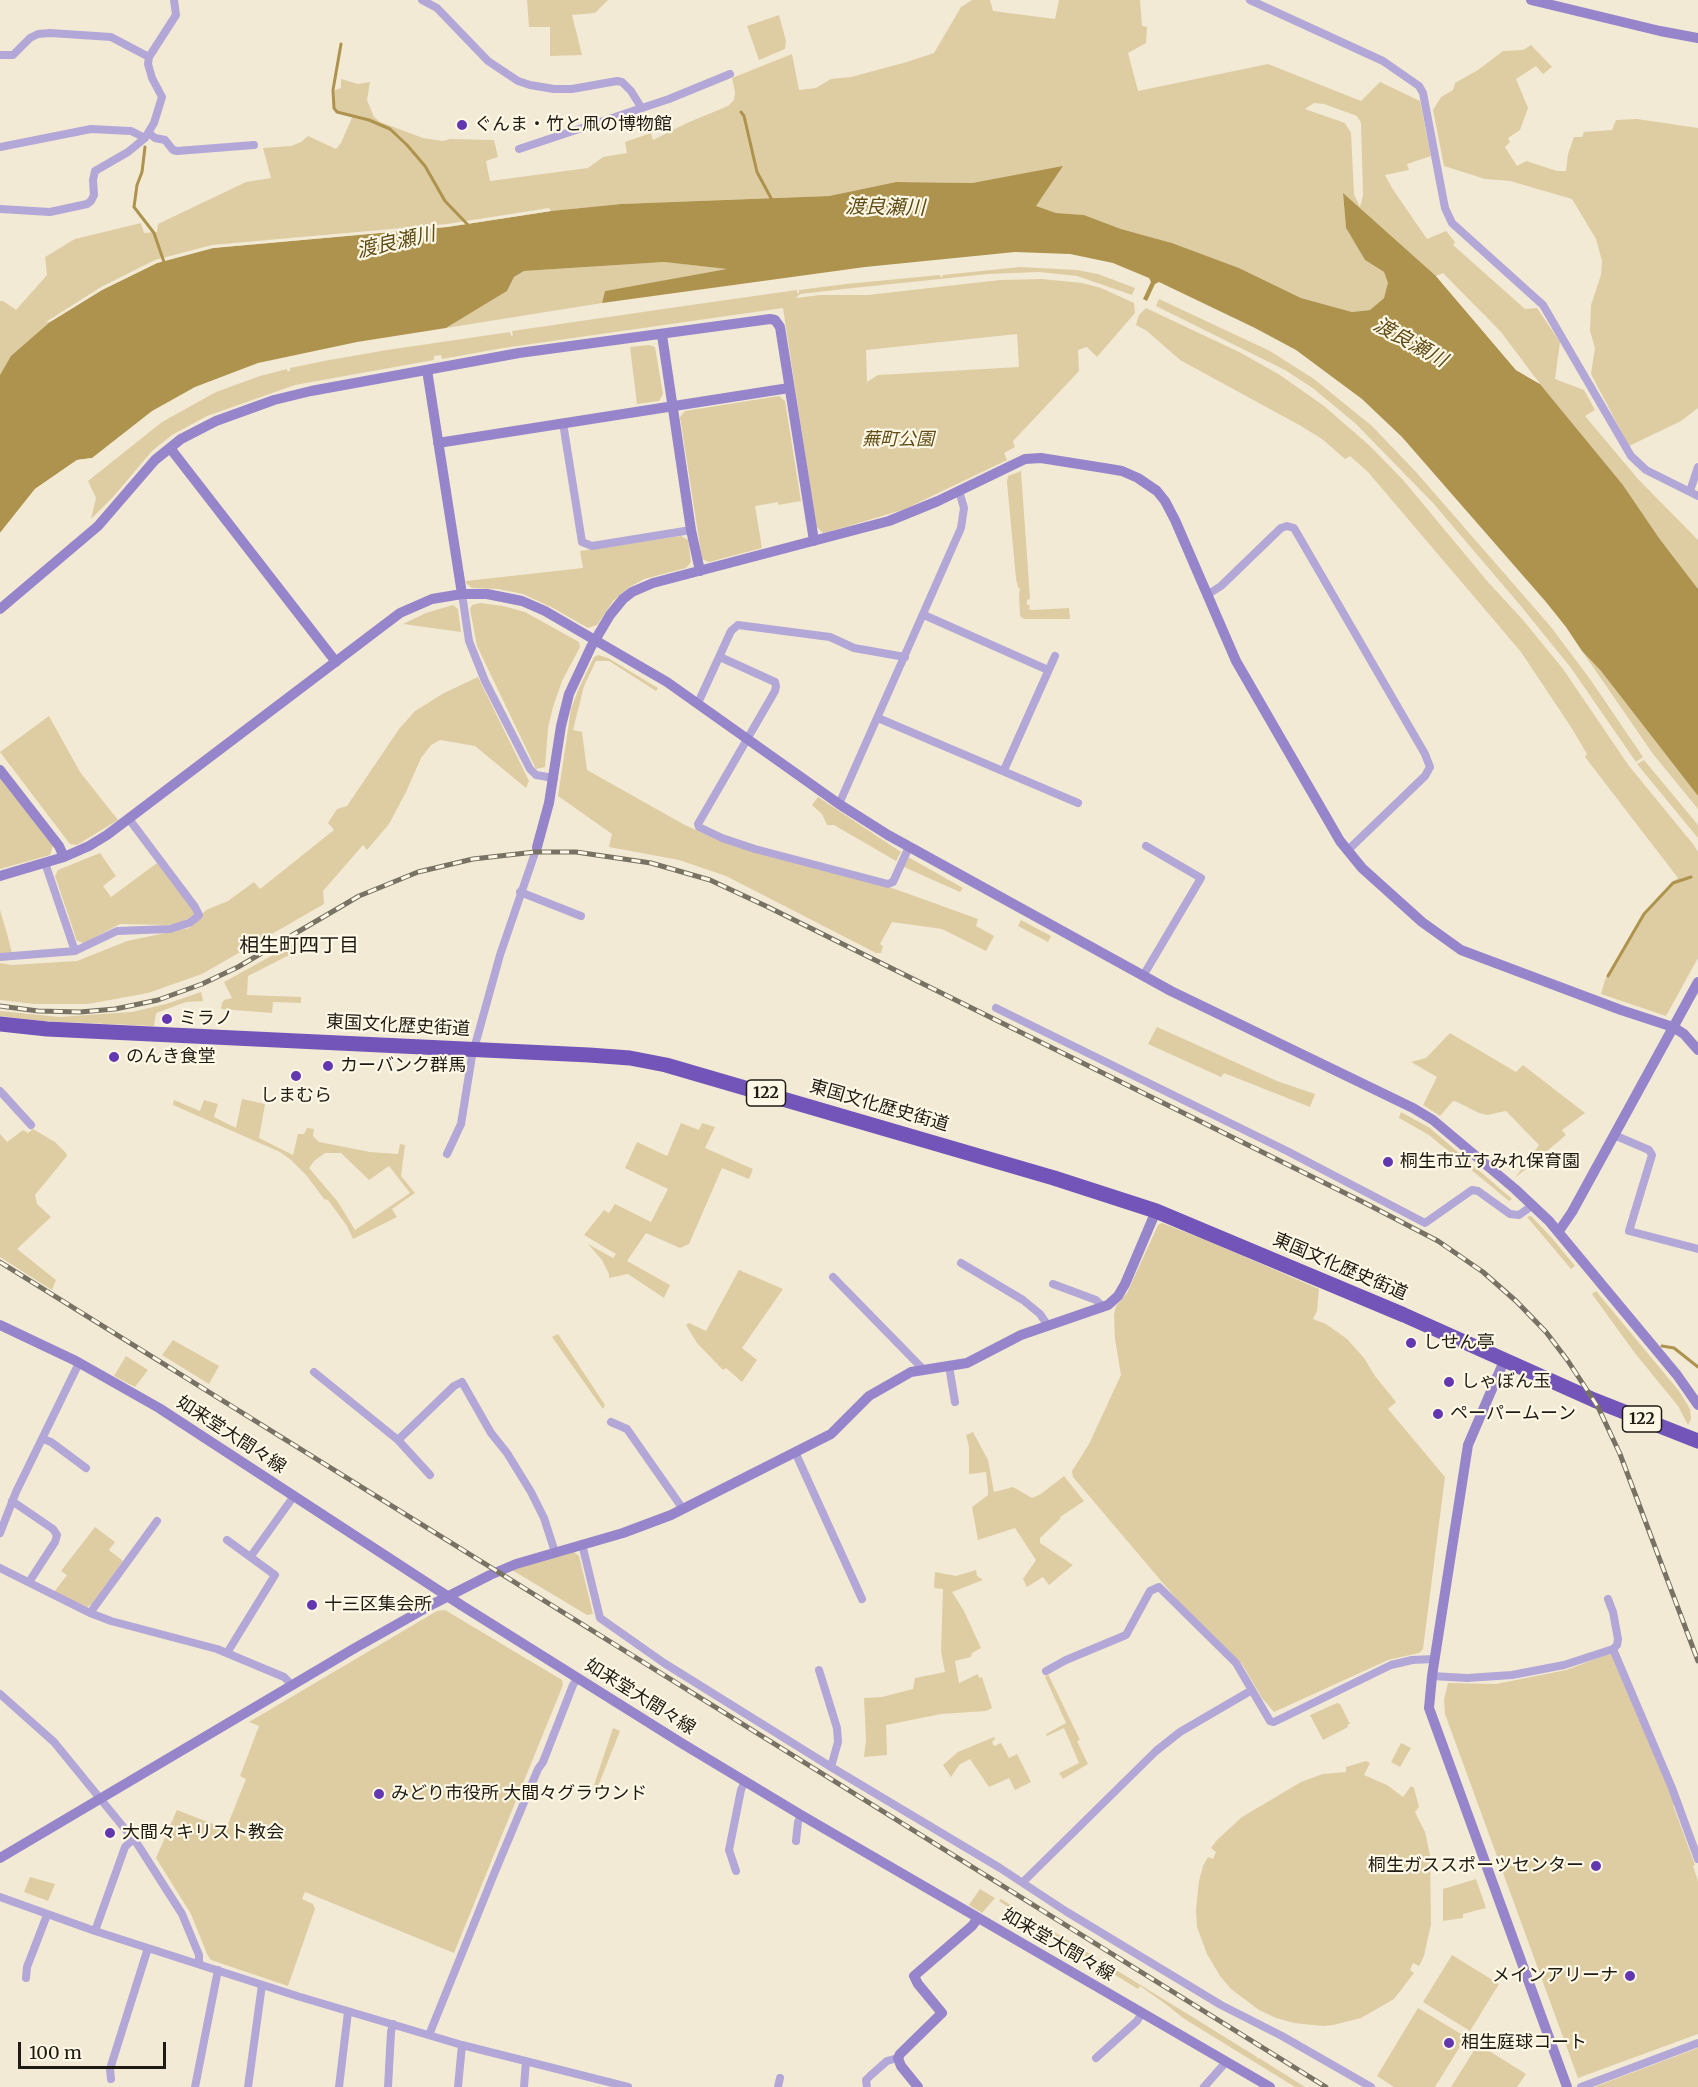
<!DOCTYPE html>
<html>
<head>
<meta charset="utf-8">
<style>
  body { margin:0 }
  #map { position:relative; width:1698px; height:2087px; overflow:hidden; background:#f3ead5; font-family:Merriweather,serif }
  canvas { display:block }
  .scale { position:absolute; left:18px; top:2042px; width:148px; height:27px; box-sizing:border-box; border:3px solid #1e1b13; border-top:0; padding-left:8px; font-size:18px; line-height:21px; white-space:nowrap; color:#1e1b13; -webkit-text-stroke:4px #fff8e6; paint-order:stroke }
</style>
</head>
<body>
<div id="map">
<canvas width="1698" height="2087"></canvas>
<div class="scale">100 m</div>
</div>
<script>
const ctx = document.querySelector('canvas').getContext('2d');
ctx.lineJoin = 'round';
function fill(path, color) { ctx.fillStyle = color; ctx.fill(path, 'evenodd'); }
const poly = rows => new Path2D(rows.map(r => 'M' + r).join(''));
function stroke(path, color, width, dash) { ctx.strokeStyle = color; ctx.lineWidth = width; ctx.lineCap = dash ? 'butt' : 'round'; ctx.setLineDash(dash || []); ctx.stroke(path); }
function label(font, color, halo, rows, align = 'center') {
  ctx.font = font + ' Merriweather,"Noto Sans JP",serif'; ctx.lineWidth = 4.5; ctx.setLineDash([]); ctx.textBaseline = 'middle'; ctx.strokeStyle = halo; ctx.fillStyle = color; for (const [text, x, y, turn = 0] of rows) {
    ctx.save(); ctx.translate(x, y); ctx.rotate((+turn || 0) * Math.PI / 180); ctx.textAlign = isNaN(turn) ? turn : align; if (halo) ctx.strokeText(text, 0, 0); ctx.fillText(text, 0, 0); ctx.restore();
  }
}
fill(poly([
  [527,0,608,0,595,13,572,15,582,55,550,56,550,27,529,27],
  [972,0,990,0,993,11,1055,19,1059,0,1140,0,1142,26,1147,27,1146,43,1128,53,1138,91,1268,64,1361,101,1380,82,1420,101,1431,156,1407,164,1409,170,1385,175,1392,188,1427,239,1446,231,1455,242,1453,245,1525,309,1537,308,1560,342,1555,379,1584,390,1595,410,1585,416,1638,479,1698,540,1698,589,1659,538,1623,485,1540,384,1501,332,1443,273,1436,276,1343,194,1346,228,1365,260,1384,272,1389,283,1384,298,1370,310,1352,312,1301,298,1239,268,1172,243,1121,229,1084,215,1056,213,1035,206,1062,167,972,183,896,182,829,196,621,204,551,211,447,227,12,356,0,375,0,301,3,301,16,310,47,275,45,257,75,239,141,223,144,233,157,232,158,224,246,182,271,178,263,148,291,146,301,142,308,136,336,149,341,143,353,115,338,111,335,106,335,90,341,88,341,79,358,84,370,82,367,100,374,117,380,122,423,138,443,141,450,139,494,140,498,157,486,161,490,181,588,168,603,157,627,153,625,142,651,133,653,140,687,123,728,106,734,100,735,92,732,78,792,54,799,90,816,88,831,79,851,77,907,62,934,53,961,7],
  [1314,103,1324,104,1357,116,1361,123,1363,195,1360,207,1354,194,1351,133,1345,123,1305,109],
  [779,15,786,41,785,49,759,60,747,26],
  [1531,45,1552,67,1543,74,1536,66,1516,79,1528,108,1520,130,1508,138,1510,142,1505,147,1517,166,1526,161,1557,171,1566,171,1568,154,1574,137,1582,137,1584,132,1612,130,1616,120,1637,119,1698,128,1698,408,1681,421,1629,446,1591,374,1595,348,1590,331,1591,305,1601,275,1602,261,1596,239,1572,199,1510,181,1485,179,1444,166,1433,110,1441,97,1453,90,1455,83,1478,70,1503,51,1523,50],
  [664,262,730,269,605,291,602,303,446,328,507,291,514,277,524,271],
  [1020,267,1077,270,1098,274,1135,288,1132,295,1077,276,1039,272,988,274,844,289,800,294,796,298,820,295,868,295,1000,280,1042,279,1082,283,1101,288,1134,303,1135,313,1097,357,1087,347,1078,350,1079,371,1013,441,1015,447,1004,453,1007,460,905,509,849,526,823,533,816,526,783,308,503,348,442,359,441,355,434,356,434,360,295,385,207,416,172,435,152,451,113,497,91,519,96,498,88,481,162,422,216,392,260,376,287,369,287,371,290,371,290,368,324,361,387,350,510,332,511,336,513,335,512,331,698,304,797,290,797,293,799,293,799,290,846,284,940,275,941,278,943,275],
  [1017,334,1019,367,878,375,867,382,866,350],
  [1159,299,1270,351,1314,379,1372,426,1416,472,1551,627,1590,679,1643,757,1636,762,1571,668,1520,605,1433,503,1356,424,1314,389,1285,370,1156,306],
  [1146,308,1241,353,1280,375,1324,406,1370,446,1404,481,1488,582,1523,620,1563,669,1629,766,1693,844,1698,852,1698,958,1666,1016,1601,994,1605,980,1643,914,1672,882,1678,878,1585,757,1587,754,1571,727,1521,652,1368,472,1350,456,1345,459,1322,439,1301,426,1180,360,1147,331,1136,325,1139,315],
  [649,345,655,347,663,394,659,401,637,404,630,347],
  [779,396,785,401,801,501,778,505,778,502,755,506,762,548,709,562,702,559,680,417,685,411],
  [1021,471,1030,599,1027,600,1027,605,1030,605,1029,609,1031,610,1069,608,1070,619,1024,619,1020,616,1019,594,1020,589,1018,587,1016,579,1007,482,1008,476],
  [681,536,688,540,691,562,686,568,644,579,628,588,613,601,597,625,588,628,553,608,523,594,498,589,472,588,466,583,466,581,583,568,580,551],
  [480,603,503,606,525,612,579,642,580,647,562,681,553,707,548,728,545,767,536,769,477,646,470,609,472,605],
  [453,605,458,609,461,632,403,624,426,613],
  [1582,651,1601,671,1698,796,1698,809,1653,754],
  [598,655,608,658,658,688,656,691,609,661,596,661,584,686,573,730,582,732,587,770,683,824,716,839,779,859,895,889,978,919,976,926,994,936,986,951,942,929,892,922,880,944,883,946,881,953,876,953,726,876,679,860,609,847,612,834,558,796,571,709,579,688,594,657],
  [478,677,529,781,526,788,475,746,440,740,431,745,421,758,406,792,389,824,367,850,363,845,323,891,324,904,202,974,148,993,88,1004,34,1004,0,1000,0,963,12,965,77,961,127,941,189,928,206,910,228,901,254,882,260,889,334,830,328,823,337,809,347,806,399,729,415,711,444,693],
  [49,716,80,772,118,820,77,845,70,844,0,752],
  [1644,760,1698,825,1698,838,1637,764],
  [0,776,53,846,50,855,0,869],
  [818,797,901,852,896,861,834,825,827,825,822,814,812,805],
  [100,853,116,876,103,886,111,897,157,863,195,912,193,916,179,923,168,925,120,924,84,943,77,941,55,876,58,870],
  [908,857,963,888,960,892,904,867],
  [0,910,6,930,12,953,0,953],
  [1021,920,1051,936,1048,942,1018,926],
  [302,939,305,947,248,976,247,995,301,997,301,1003,273,1002,272,1013,221,1009,222,1003,224,1000,232,998,224,982],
  [201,992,203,1001,186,1002,156,1013,154,1026,41,1021,0,1016,0,1011,59,1017,132,1012,166,1004],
  [1157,1027,1277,1081,1315,1094,1310,1107,1224,1073,1221,1077,1148,1044],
  [1450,1033,1516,1072,1523,1065,1585,1113,1562,1130,1566,1135,1515,1178,1539,1145,1506,1111,1487,1115,1479,1113,1455,1101,1452,1102,1440,1116,1423,1105,1437,1077,1411,1062,1426,1058],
  [242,1099,265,1104,259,1138,293,1155,298,1134,304,1134,307,1128,314,1129,313,1136,319,1142,370,1152,398,1154,400,1144,405,1145,401,1176,415,1193,392,1209,397,1217,353,1239,347,1226,328,1200,324,1199,307,1176,291,1160,280,1152,173,1105,174,1100,200,1111,204,1100,218,1104,214,1117,236,1128],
  [325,1153,341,1153,369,1180,389,1166,410,1193,355,1230,338,1202,309,1168,314,1161],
  [1401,1112,1430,1128,1512,1199,1509,1201,1429,1135,1399,1118],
  [681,1123,699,1130,702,1123,715,1127,705,1148,753,1169,749,1179,722,1168,689,1244,680,1248,646,1233,627,1261,670,1285,664,1298,628,1274,609,1278,609,1274,602,1260,588,1244,613,1258,616,1254,584,1235,604,1210,609,1213,615,1204,651,1222,668,1189,625,1168,637,1142,667,1156],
  [33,1129,55,1142,66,1153,67,1156,35,1195,37,1204,51,1217,17,1249,56,1280,52,1290,0,1257,0,1134,7,1142,23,1130,28,1133],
  [1531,1216,1552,1238,1575,1266,1571,1269,1527,1217],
  [1162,1223,1206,1240,1319,1289,1317,1311,1313,1319,1326,1324,1347,1339,1364,1358,1375,1376,1396,1402,1388,1409,1445,1477,1423,1649,1419,1653,1388,1660,1274,1712,1262,1698,1242,1664,1179,1602,1073,1477,1072,1471,1089,1444,1121,1375,1115,1339,1114,1315,1116,1306,1127,1293,1158,1225],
  [739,1270,783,1289,742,1348,757,1360,742,1382,726,1368,723,1370,697,1343,686,1325,689,1323,706,1331],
  [1596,1291,1679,1391,1690,1409,1691,1419,1688,1425,1678,1406,1634,1352,1592,1294],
  [558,1334,605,1405,603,1409,552,1337],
  [173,1340,219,1366,209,1384,162,1355],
  [126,1356,148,1370,135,1387,114,1376],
  [973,1432,988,1460,994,1492,1013,1487,1032,1498,1041,1494,1064,1476,1084,1501,1060,1517,1061,1518,1040,1538,1040,1543,1073,1565,1049,1585,1043,1577,1027,1587,1023,1579,1036,1560,1015,1528,978,1540,972,1507,988,1495,988,1490,986,1472,969,1474,969,1447,966,1435],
  [95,1527,115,1542,109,1550,123,1561,92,1604,87,1607,54,1592,67,1575,61,1571],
  [574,1552,579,1556,593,1614,587,1615,512,1570],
  [976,1570,977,1576,983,1580,952,1592,964,1611,981,1648,972,1653,971,1657,955,1661,959,1683,978,1674,979,1678,982,1677,992,1708,986,1711,941,1714,886,1725,887,1755,864,1757,866,1740,864,1698,882,1697,913,1689,915,1678,945,1672,941,1651,943,1589,934,1588,935,1572,956,1576],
  [445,1610,562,1680,563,1685,454,1953,305,1892,302,1899,313,1904,315,1909,288,1986,211,1960,207,1954,191,1914,156,1858,177,1810,226,1829,246,1779,240,1776,259,1726,249,1722,437,1611],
  [1609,1654,1613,1655,1675,1804,1673,1805,1695,1865,1693,1866,1698,1881,1698,2034,1578,2078,1445,1714,1444,1700,1448,1683,1496,1684,1566,1670],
  [1048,1674,1080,1740,1077,1741,1088,1764,1063,1779,1059,1773,1079,1763,1064,1728,1047,1736,1046,1734,1066,1723,1045,1677],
  [1337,1703,1340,1704,1350,1724,1347,1725,1348,1727,1323,1740,1310,1715],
  [613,1728,620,1731,597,1789,593,1788],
  [994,1737,995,1739,992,1742,994,1746,1001,1743,1009,1758,1017,1754,1031,1782,1015,1790,1009,1778,989,1787,970,1759,959,1765,951,1777,943,1765,958,1752],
  [1401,1743,1411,1748,1400,1767,1391,1762],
  [1366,1761,1370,1763,1364,1775,1387,1785,1403,1797,1411,1786,1414,1788,1419,1807,1415,1812,1425,1832,1430,1855,1431,1924,1424,1956,1419,1966,1413,1963,1410,1970,1414,1973,1394,1999,1361,2018,1333,2025,1323,2026,1294,2023,1276,2018,1259,2010,1231,1989,1220,1976,1207,1954,1197,1927,1196,1909,1199,1881,1203,1866,1208,1857,1213,1859,1216,1852,1211,1848,1217,1840,1242,1817,1301,1782,1323,1774,1346,1772,1346,1767],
  [30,1877,55,1884,48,1901,24,1892],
  [1476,1879,1486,1908,1463,1914,1463,1918,1443,1921,1443,1889],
  [980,1889,995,1898,982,1913,969,1905],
  [1001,1899,1207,2026,1257,2057,1257,2059,1259,2058,1305,2087,1295,2087,1183,2018,1167,2005,1140,1986,1138,1989,1112,1973,999,1901],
  [1452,1955,1499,1984,1470,2031,1423,2002],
  [1418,2008,1466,2037,1435,2087,1394,2087,1377,2076],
  [1478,2044,1526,2074,1517,2087,1451,2087],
  [1698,2048,1698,2087,1594,2087]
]), '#decda3');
fill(poly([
  [1063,166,1036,206,1056,213,1084,215,1121,229,1172,243,1239,268,1301,298,1352,312,1370,310,1384,298,1388,283,1384,272,1365,260,1346,228,1343,193,1436,276,1516,370,1540,384,1623,485,1659,538,1698,589,1698,796,1601,671,1582,651,1566,627,1546,602,1402,437,1362,399,1296,350,1255,328,1159,282,1155,284,1147,301,1143,299,1151,282,1149,278,1113,263,1070,254,1015,252,865,267,602,303,605,291,727,269,664,262,524,271,514,277,507,291,446,328,357,342,258,363,195,387,152,411,92,458,77,460,35,489,0,533,0,375,11,356,50,322,102,290,157,263,213,248,447,227,551,211,621,204,829,196,896,182,972,183]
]), '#ae934e');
fill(poly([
  [549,208,551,211,447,227,213,248,157,263,102,290,50,322,46,322,101,287,155,260,212,245,447,224],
  [1439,275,1518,368,1536,378,1540,384,1516,370,1436,276],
  [92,458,90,461,78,463,37,491,9,528,0,536,0,533,35,489,77,460]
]), '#f3ead5');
stroke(poly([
  [341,44,333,90,334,108,337,112,369,120,390,129,407,145,425,166,445,201,470,227],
  [741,112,744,116,757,172,772,200],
  [145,147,142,172,137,185,134,207,154,233,165,265],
  [1608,976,1644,914,1673,883,1691,877],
  [1662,1346,1674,1348,1698,1367]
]), '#ae934e', 3);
stroke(poly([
  [422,0,437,8,488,61,518,81,530,85,554,89,572,89,617,81,622,82,631,91,641,107],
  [1250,0,1383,61,1419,86,1423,93,1445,208,1452,223,1543,305,1631,456,1646,470,1698,496],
  [0,55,13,55,30,38,38,34,50,33,111,37,149,57],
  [149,133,155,138,165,140,173,150,177,151,254,145],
  [0,147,91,129,131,131,145,138],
  [519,149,669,99,730,74],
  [0,209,50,212,87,204,91,201,94,195,93,180,95,171,128,152,145,138,154,123,162,97,152,78,148,64,149,57,176,15,174,0],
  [563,423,582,542,592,546,691,530],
  [1690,491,1698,467],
  [462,594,469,641,485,681,530,769,536,775,554,778],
  [1207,595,1221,586,1281,528,1287,526,1294,528,1425,754,1430,767,1425,776,1347,851],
  [924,615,1048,670],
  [720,657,775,682,776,686,775,691,698,824,699,827,722,838,755,849,888,884,893,882,909,847],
  [698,703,731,631,738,625,830,637,854,648,905,657],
  [878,718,1078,803],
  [1004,770,1055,656],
  [839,804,961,528,964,508,959,491],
  [45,863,75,951],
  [520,892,581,916],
  [0,957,75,951,117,931,170,929,189,923,196,918,199,915,195,907,129,819],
  [1143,976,1201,878,1146,846],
  [996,1008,1287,1151,1425,1223,1472,1190,1478,1191,1510,1214,1519,1215,1533,1205],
  [0,1091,31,1125],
  [1614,1135,1649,1150,1652,1155,1629,1231,1698,1249],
  [447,1154,461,1124,472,1056,500,955,537,847],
  [961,1263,1023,1300,1040,1314,1048,1326],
  [833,1277,922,1368],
  [1053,1284,1096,1300,1103,1307],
  [949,1366,955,1402],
  [314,1372,398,1440,454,1386,462,1382,491,1433,507,1453,531,1492,544,1518,555,1552],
  [611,1422,627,1429,683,1509],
  [43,1439,51,1442,86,1468],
  [398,1440,430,1475],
  [795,1452,862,1599],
  [12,1501,53,1529,57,1535,55,1542,29,1582],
  [0,1533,16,1492,79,1363],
  [582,1544,600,1618,664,1663,831,1767,1000,1868,1067,1912,1221,2005,1282,2036,1371,2087],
  [251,1556,294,1496],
  [0,1568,90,1613,111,1621,217,1649,284,1677,292,1685],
  [90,1613,157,1521],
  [1613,1649,1672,1788,1698,1859],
  [227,1653,275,1575,227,1540],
  [819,1670,837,1728,838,1742,831,1767],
  [1046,1671,1066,1660,1126,1635,1150,1591,1159,1587,1236,1663,1270,1721,1274,1722,1391,1665,1412,1660,1434,1659],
  [1432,1676,1467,1678,1512,1675,1564,1665,1613,1649,1617,1645,1618,1639,1613,1612,1608,1599],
  [0,1694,54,1742,138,1845,182,1914,199,1955,199,1964],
  [796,1841,798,1822,801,1815],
  [736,1871,729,1850,741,1790,745,1781],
  [1023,1882,1156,1751,1180,1732,1252,1690],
  [0,1897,95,1931,297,1996,462,2045,628,2087],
  [95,1931,125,1847,133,1839],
  [26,1978,27,1967,47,1915],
  [429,2035,494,1874,538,1769,543,1762,573,1685,578,1678],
  [1096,2058,1137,2021,1142,2013],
  [111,2079,110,2069,148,1948],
  [195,2087,218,1970],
  [248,2087,262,1985],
  [339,2087,348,2012],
  [388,2087,391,2032,393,2024],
  [458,2087,462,2045],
  [524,2087,526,2061],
  [778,2087,780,2078],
  [867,2087,866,2080,870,2076,887,2061,898,2058],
  [1204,2087,1226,2062],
  [1581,2087,1698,2043]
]), '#b2a7d7', 8);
stroke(poly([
  [1531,0,1660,31,1698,38],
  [662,335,691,530,700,571],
  [427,370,462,594],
  [438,443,789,388],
  [170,448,336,662],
  [0,609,98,526,155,460,181,439,216,421,274,400,311,391,519,353,770,319,775,320,780,327,814,541],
  [0,770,59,846,64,857],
  [537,847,549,803,561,726,569,694,591,647,610,615,623,599,632,592,653,583,889,521,938,501,1025,459,1041,458,1104,468,1122,471,1138,478,1157,491,1165,501,1175,520,1236,661,1340,841,1362,868,1422,922,1461,950,1621,1010,1673,1027,1684,1034,1698,1050],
  [0,876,64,857,89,846,107,835,400,613,432,599,462,594,487,594,522,601,545,611,667,682,839,804,888,835,1171,991,1413,1108,1433,1120,1515,1189,1549,1221,1677,1375,1698,1405],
  [1559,1231,1572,1212,1698,982],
  [0,1325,76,1361,159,1408,461,1605,683,1744,801,1815,1270,2087],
  [1504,1361,1468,1445,1432,1676,1429,1708,1567,2087],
  [0,1858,355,1648,433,1604,490,1575,516,1564,623,1533,671,1515,831,1434,869,1396,911,1372,967,1363,1021,1335,1108,1305,1118,1296,1125,1284,1156,1211],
  [918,2087,901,2066,898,2058,900,2054,942,2013,918,1984,914,1976,972,1926,978,1918]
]), '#9685cb', 10);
stroke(poly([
  [0,1024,47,1029,589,1055,630,1058,666,1065,1054,1178,1156,1211,1404,1315,1594,1400,1698,1441]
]), '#7354b9', 15);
const rail = poly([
  [0,1006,38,1011,80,1012,115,1009,158,1000,202,984,238,967,359,896,418,872,473,859,535,852,576,852,651,863,710,880,768,907,1365,1203,1438,1241,1483,1272,1516,1301,1546,1332,1568,1361,1598,1407,1620,1454,1698,1661],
  [0,1262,1326,2087]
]);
stroke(rail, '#777264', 5);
stroke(rail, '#fff8e6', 3, [9]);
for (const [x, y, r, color] of [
  [462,125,6,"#6237af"],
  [167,1019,6,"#6237af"],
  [114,1057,6,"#6237af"],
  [328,1066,6,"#6237af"],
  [296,1076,6,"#6237af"],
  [1388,1162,6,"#6237af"],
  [1411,1343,6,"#6237af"],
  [1449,1382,6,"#6237af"],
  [1438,1414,6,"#6237af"],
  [312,1605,6,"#6237af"],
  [379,1794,6,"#6237af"],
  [110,1833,6,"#6237af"],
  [1596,1866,6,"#6237af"],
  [1630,1976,6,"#6237af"],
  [1449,2043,6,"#6237af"]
]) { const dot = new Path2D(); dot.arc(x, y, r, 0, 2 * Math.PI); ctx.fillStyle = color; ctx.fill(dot); stroke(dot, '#fff8e6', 2); }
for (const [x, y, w] of [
  [766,1093,39],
  [1642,1419,39]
]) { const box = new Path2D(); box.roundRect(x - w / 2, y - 13, w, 26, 4.5); ctx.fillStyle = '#fff8e6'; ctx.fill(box); stroke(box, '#1e1b13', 1.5); }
label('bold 16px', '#1e1b13', null, [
  ["122",766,1093],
  ["122",1642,1419]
]);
label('18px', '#1e1b13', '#fff8e6', [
  ["ぐんま・竹と凧の博物館",474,125],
  ["ミラノ",179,1019],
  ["のんき食堂",126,1057],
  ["カーバンク群馬",340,1066],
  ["しまむら",296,1096,"center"],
  ["桐生市立すみれ保育園",1400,1162],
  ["しせん亭",1423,1343],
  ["しゃぼん玉",1461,1382],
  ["ペーパームーン",1450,1414],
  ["十三区集会所",324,1605],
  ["みどり市役所 大間々グラウンド",391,1794],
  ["大間々キリスト教会",122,1833],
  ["桐生ガススポーツセンター",1584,1866,"right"],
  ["メインアリーナ",1618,1976,"right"],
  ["相生庭球コート",1461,2043]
], 'left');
label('italic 18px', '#624e19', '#fff8e6', [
  ["蕪町公園",898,440]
]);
label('18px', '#1e1b13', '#fff8e6', [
  ["東国文化歴史街道",398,1026,3],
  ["東国文化歴史街道",879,1106,16],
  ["東国文化歴史街道",1340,1267,23],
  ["如来堂大間々線",231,1435,33],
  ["如来堂大間々線",640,1697,32],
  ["如来堂大間々線",1058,1945,30]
]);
label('italic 20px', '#5f4c16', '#fff8e6', [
  ["渡良瀬川",885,208,1],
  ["渡良瀬川",396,243,-13],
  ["渡良瀬川",1410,343,29]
]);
label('20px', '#1e1b13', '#fff8e6', [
  ["相生町四丁目",299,946]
]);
</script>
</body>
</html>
